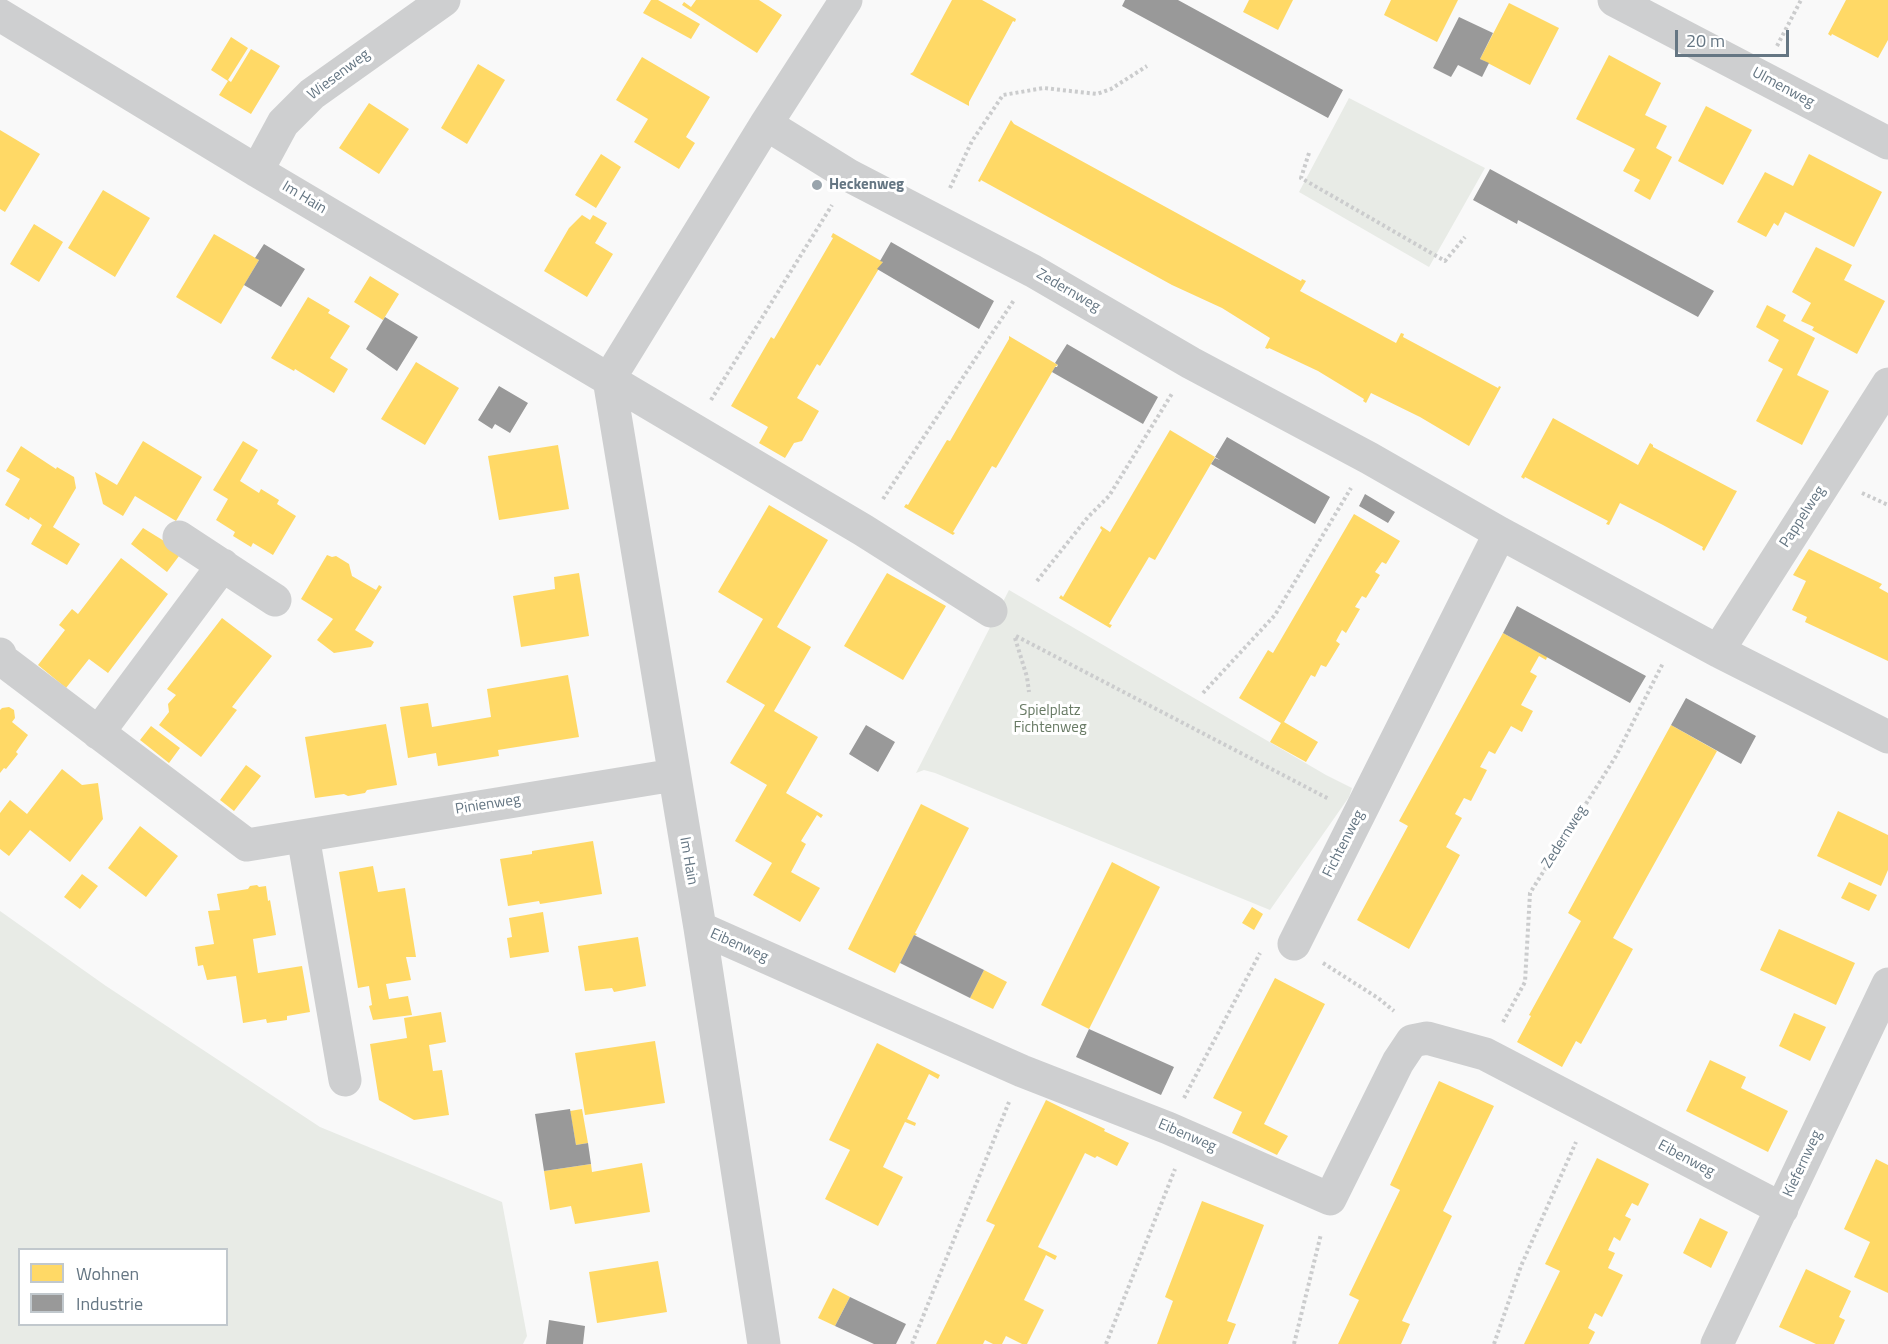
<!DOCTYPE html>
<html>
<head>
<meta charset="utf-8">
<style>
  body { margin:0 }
  #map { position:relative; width:1888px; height:1344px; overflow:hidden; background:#f9f9f9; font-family:"Titillium Web",sans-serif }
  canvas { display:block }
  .legend { position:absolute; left:18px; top:1248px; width:210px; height:78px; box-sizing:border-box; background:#fff; border:2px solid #c1c8cd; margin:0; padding:8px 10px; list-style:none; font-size:18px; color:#657683 }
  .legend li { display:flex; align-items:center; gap:12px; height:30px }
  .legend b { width:30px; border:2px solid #c1c8cd }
  .scale { position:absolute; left:1675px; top:30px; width:114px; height:27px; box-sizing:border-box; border:3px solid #657683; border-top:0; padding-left:8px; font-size:18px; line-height:21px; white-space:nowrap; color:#657683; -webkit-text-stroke:4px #fff; paint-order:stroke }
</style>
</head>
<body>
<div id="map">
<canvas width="1888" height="1344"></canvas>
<ul class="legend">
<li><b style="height:16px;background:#ffd966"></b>Wohnen</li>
<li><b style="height:16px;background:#999"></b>Industrie</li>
</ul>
<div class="scale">20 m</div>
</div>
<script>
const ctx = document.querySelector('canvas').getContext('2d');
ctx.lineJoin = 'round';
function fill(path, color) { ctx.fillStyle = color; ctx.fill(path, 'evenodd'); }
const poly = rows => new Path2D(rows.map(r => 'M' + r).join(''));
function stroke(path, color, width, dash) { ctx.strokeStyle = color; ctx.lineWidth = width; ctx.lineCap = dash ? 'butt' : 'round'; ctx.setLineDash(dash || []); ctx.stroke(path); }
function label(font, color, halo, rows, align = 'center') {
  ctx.font = font + ' "Titillium Web",sans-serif'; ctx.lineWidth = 6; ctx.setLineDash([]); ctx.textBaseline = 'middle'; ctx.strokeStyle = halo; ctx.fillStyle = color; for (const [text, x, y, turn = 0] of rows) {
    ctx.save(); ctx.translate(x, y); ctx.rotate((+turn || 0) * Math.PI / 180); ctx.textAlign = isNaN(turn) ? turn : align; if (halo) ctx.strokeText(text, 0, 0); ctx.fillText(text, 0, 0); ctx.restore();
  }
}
fill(poly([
  [1349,98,1485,168,1429,267,1299,192],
  [1009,590,1326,775,1352,788,1349,797,1270,910,935,773,924,770,916,773],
  [0,911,106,986,320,1127,502,1202,527,1336,523,1344,0,1344],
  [20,1250,226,1250,226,1324,20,1324]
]), '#e8ebe6');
fill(poly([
  [651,0,658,0,700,24,691,39,643,13],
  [696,0,759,0,782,15,757,53,682,5,684,2,691,7],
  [952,0,982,0,1016,19,1015,22,1013,21,969,102,969,106,910,74,913,72],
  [1249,0,1293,0,1278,30,1243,12],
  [1391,0,1458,0,1437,42,1384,15],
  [1846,0,1888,0,1888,40,1878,58,1832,34,1831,36,1828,34],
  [1509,3,1559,28,1530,85,1480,59],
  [231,37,248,48,228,80,231,82,251,49,280,66,251,114,219,95,228,81,211,70],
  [1609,55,1661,83,1645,115,1667,126,1656,148,1672,157,1650,200,1634,191,1640,180,1623,171,1635,149,1576,119],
  [642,57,710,97,686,137,695,143,679,169,634,142,648,119,616,100],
  [478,64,505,80,467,144,441,128],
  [369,103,409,129,379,174,339,148],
  [1706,106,1752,130,1723,185,1678,161],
  [1011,120,1014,124,1301,281,1302,279,1306,281,1300,291,1396,343,1401,333,1404,334,1403,337,1498,388,1499,386,1501,387,1469,446,1420,417,1371,393,1366,403,1363,401,1364,399,1318,371,1269,348,1268,349,1265,348,1270,338,1222,308,1172,285,981,180,980,182,978,181],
  [0,130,40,154,5,212,0,209],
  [601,154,621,167,596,208,575,195],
  [1809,154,1882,192,1854,247,1785,212,1778,226,1774,223,1766,237,1737,222,1765,172,1793,186],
  [103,190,150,218,115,277,68,248],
  [582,215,590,220,593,215,607,223,595,243,613,254,587,297,544,271,569,228],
  [34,224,63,242,39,282,10,264],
  [833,233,883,262,820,366,817,364,797,398,819,411,802,441,794,443,785,458,759,443,768,427,731,406,771,337,774,339,833,238,831,237],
  [214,234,259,260,221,324,176,297],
  [1816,247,1852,265,1844,280,1885,301,1857,354,1812,330,1814,327,1801,321,1811,303,1792,292],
  [370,276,399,294,383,320,354,302],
  [308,297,330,310,328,313,350,326,330,358,348,369,334,393,295,369,294,371,271,358],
  [1767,305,1786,315,1783,321,1815,338,1797,375,1829,391,1802,445,1756,421,1783,369,1768,361,1779,340,1756,327],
  [1009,336,1058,365,1055,367,996,468,992,466,953,532,955,533,953,535,904,507,906,504,908,505,947,440,950,441,1009,339],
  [416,362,459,388,425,445,381,419],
  [1553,418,1638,465,1650,443,1653,445,1653,447,1734,490,1737,491,1704,551,1702,549,1703,547,1663,525,1620,503,1609,525,1606,524,1608,521,1568,500,1525,477,1524,479,1521,477],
  [1170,430,1215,457,1155,560,1149,557,1109,624,1112,625,1110,628,1059,598,1061,595,1063,597,1092,547,1102,530,1100,528,1101,526,1110,532],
  [143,441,202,477,176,521,135,496,123,516,103,504,95,472,117,485],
  [243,441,258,450,240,481,259,493,261,489,279,500,277,504,296,516,273,555,253,543,251,547,233,536,235,532,216,520,228,499,213,490],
  [558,445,569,509,499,520,488,456],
  [21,446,56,469,57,467,74,477,76,488,53,527,80,544,67,565,31,544,42,525,30,517,29,520,5,505,20,479,6,471],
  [769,505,828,540,777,627,811,647,774,711,818,737,786,793,823,815,821,818,817,815,801,841,806,844,791,872,820,888,800,922,753,895,772,863,735,841,767,785,730,763,765,705,726,682,763,619,718,592],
  [1354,514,1400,541,1386,564,1382,562,1375,572,1380,575,1366,598,1362,596,1355,607,1360,609,1346,633,1342,630,1336,641,1340,644,1326,667,1321,665,1315,677,1311,675,1284,722,1318,742,1306,762,1270,742,1281,723,1239,698,1268,650,1273,653],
  [143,528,182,552,167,572,131,544],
  [1809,549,1882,584,1879,588,1888,593,1888,661,1805,622,1807,617,1792,610,1806,581,1793,575],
  [327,555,332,557,336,556,349,564,352,576,376,590,379,585,382,587,355,630,374,642,371,647,334,653,317,640,333,619,301,599],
  [121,558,168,594,108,673,89,659,66,688,38,665,65,630,59,625,72,609,78,614],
  [579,573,589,636,521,647,513,596,555,589,554,577],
  [887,573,946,606,903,680,844,646],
  [222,618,272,656,232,707,237,710,201,757,159,725,169,712,168,704,176,695,167,689],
  [1503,633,1547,657,1546,660,1539,656,1530,672,1537,676,1521,705,1533,711,1522,732,1511,726,1495,754,1489,751,1480,767,1487,770,1471,801,1464,798,1455,814,1462,818,1446,847,1460,855,1409,949,1357,920,1408,826,1399,821],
  [568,675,579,737,498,750,499,756,438,766,436,753,408,758,400,707,428,703,432,727,491,717,487,689],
  [9,707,14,710,15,718,12,722,28,735,16,752,18,754,6,769,4,768,0,773,0,710,2,708],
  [386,724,397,785,367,790,365,793,348,796,344,794,315,798,305,737],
  [1671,725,1717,751,1613,938,1633,949,1581,1044,1576,1041,1562,1067,1517,1042,1531,1016,1529,1015,1581,921,1568,913],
  [151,726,180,748,169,763,140,740],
  [246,765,261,776,234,811,220,800],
  [62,769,82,785,98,783,103,819,70,862,30,830,9,856,0,849,0,813,10,800,27,814],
  [921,804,969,828,915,933,917,934,915,936,914,935,895,973,848,949],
  [1838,811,1888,835,1888,870,1881,886,1817,856],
  [140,826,178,856,146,897,108,868],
  [593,841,602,894,540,904,539,901,508,906,500,859,532,854,532,851],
  [1112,862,1160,887,1089,1029,1041,1005],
  [373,866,378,892,405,888,416,957,406,957,411,980,386,984,389,999,408,996,412,1015,373,1020,369,1006,372,1005,369,986,358,988,339,872],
  [82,874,98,886,80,909,64,897],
  [1849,882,1877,895,1869,911,1841,898],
  [257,885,259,887,266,886,268,901,270,900,276,935,253,939,258,973,302,966,310,1012,287,1016,287,1020,267,1023,266,1019,243,1023,236,976,207,980,203,965,198,966,195,947,214,944,208,911,220,910,217,894,248,889,250,886],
  [1252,907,1263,914,1254,930,1242,923],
  [543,912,549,952,510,958,507,938,512,937,509,918],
  [1779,929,1855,963,1836,1005,1760,970],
  [638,937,646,986,614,992,612,988,585,991,578,946],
  [984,970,1007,982,993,1009,970,998],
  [1275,978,1325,1004,1264,1124,1288,1136,1277,1155,1232,1133,1242,1112,1213,1098],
  [441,1012,446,1042,429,1045,433,1071,442,1070,449,1115,414,1120,379,1100,370,1044,407,1038,404,1018],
  [1794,1013,1826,1027,1810,1061,1779,1046],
  [655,1041,665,1103,585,1115,575,1053],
  [877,1043,940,1075,938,1079,929,1074,907,1119,916,1123,915,1126,905,1122,883,1167,903,1177,878,1226,825,1199,850,1150,829,1140],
  [1710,1060,1746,1077,1741,1088,1788,1111,1768,1152,1686,1111],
  [1439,1081,1494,1106,1443,1211,1452,1216,1402,1321,1410,1324,1401,1344,1338,1344,1359,1300,1349,1295,1400,1190,1390,1185],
  [1046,1100,1105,1129,1104,1131,1129,1143,1117,1166,1097,1156,1095,1158,1085,1153,1038,1247,1057,1256,1055,1260,1046,1255,1024,1300,1044,1310,1027,1344,1022,1344,1006,1336,1002,1344,993,1344,985,1340,983,1344,936,1344,995,1225,986,1221],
  [582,1109,588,1143,576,1145,570,1111],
  [1597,1158,1649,1184,1638,1206,1632,1203,1625,1216,1631,1219,1620,1241,1614,1237,1608,1250,1615,1253,1608,1268,1623,1275,1602,1317,1595,1313,1588,1328,1595,1332,1589,1344,1524,1344,1560,1271,1545,1264],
  [1876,1159,1888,1165,1888,1293,1854,1277,1870,1242,1844,1229],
  [642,1163,650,1212,575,1224,571,1206,550,1210,544,1171,591,1164,592,1172],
  [1202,1201,1264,1225,1227,1321,1236,1324,1228,1344,1157,1344,1173,1301,1165,1297],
  [1700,1218,1728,1232,1711,1268,1683,1253],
  [658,1261,667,1312,597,1323,589,1272],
  [1806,1269,1851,1291,1839,1317,1845,1320,1834,1344,1816,1344,1779,1327],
  [833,1288,850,1297,835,1326,818,1318]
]), '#ffd966');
fill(poly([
  [1125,0,1178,0,1343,90,1328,118,1122,6],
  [1459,17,1493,33,1480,59,1489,63,1482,77,1458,65,1451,77,1433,68],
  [1490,169,1714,291,1698,317,1518,220,1517,224,1473,200],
  [891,242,994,301,979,329,877,269,883,262,880,261],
  [264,244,305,269,281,307,244,285,259,260,255,258],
  [385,317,418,337,397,371,366,349],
  [1067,344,1158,397,1143,424,1052,372,1055,367,1057,367,1058,365,1055,363],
  [499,386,528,403,510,433,495,424,492,429,478,420],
  [1227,437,1330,497,1315,524,1211,464,1215,458,1220,460,1215,457],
  [1365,494,1395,512,1388,523,1359,506],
  [1517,606,1646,676,1630,703,1503,633],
  [1686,698,1756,736,1741,764,1671,725],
  [866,725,895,742,878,772,849,754],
  [914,935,984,970,970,998,900,963],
  [1089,1029,1174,1067,1161,1095,1076,1057],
  [570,1109,576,1145,588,1143,591,1164,544,1171,535,1114],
  [850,1297,906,1324,896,1344,874,1344,835,1326],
  [549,1320,585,1326,583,1344,546,1344]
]), '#999');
stroke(poly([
  [1777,46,1801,0],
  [1309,153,1301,178,1445,261,1465,237],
  [950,188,972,141,1003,95,1044,88,1097,94,1111,89,1147,66],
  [711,400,832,205],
  [1862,493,1888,505],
  [883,499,1014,300],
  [1037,581,1088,517,1109,496,1173,392],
  [1016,636,1329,799],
  [1015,638,1027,677,1029,692],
  [1203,693,1275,615,1351,488],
  [1323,963,1378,998,1394,1011],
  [1503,1022,1525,982,1530,893,1616,756,1663,663],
  [1184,1098,1260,953],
  [912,1344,1009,1102],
  [1106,1344,1175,1169],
  [1294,1344,1321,1234],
  [1494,1344,1521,1266,1576,1142]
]), '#cbcccd', 4, [3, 3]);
stroke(poly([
  [1614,0,1888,143],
  [0,15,257,171,863,530,991,611],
  [766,124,850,176,1033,271,1191,363,1369,458,1500,533,1718,651,1888,737],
  [257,171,283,123,312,94,444,0],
  [609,379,700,928,764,1344],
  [609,379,766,124,846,0],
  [179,537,275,600],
  [1718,651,1888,384],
  [0,654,1,659,247,845,674,775],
  [98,733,223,565],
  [303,836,345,1080],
  [700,928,1022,1071,1168,1128,1330,1199,1398,1062,1412,1041,1427,1038,1485,1054,1782,1209],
  [1294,944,1500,533],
  [1717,1344,1888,984]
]), '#cecfd0', 33);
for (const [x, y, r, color] of [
  [817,185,6,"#99a4ac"]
]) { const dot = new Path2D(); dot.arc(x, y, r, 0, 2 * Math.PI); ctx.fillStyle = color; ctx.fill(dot); stroke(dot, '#fff', 2); }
label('15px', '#657683', '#fff', [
  ["Wiesenweg",339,75,-37],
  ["Ulmenweg",1783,88,28],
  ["Im Hain",304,198,31],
  ["Zedernweg",1068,291,30],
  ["Pappelweg",1803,517,-57],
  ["Pinienweg",488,805,-9],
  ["Zedernweg",1565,837,-58],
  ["Fichtenweg",1344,844,-63],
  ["Im Hain",688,861,80],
  ["Eibenweg",739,946,24],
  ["Eibenweg",1187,1136,23],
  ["Eibenweg",1686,1159,28],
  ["Kiefernweg",1803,1164,-65]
]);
label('bold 15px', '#657683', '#fff', [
  ["Heckenweg",829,185]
], 'left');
label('15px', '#687a64', '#fff', [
  ["Spielplatz",1050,711],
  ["Fichtenweg",1050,728]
]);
</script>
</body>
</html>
